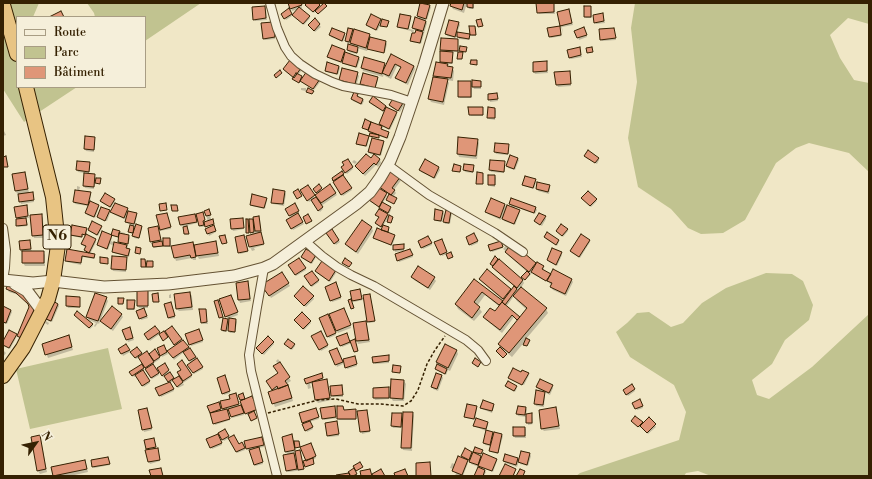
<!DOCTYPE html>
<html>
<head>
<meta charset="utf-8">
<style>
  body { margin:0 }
  #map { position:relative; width:872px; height:479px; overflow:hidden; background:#f0e7c6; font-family:"Libre Bodoni",serif }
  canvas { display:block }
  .frame { position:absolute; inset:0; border:4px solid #352102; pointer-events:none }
  .legend { position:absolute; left:16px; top:16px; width:130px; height:72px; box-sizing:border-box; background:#f5efda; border:1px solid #a89d84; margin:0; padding:5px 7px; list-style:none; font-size:12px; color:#352102 }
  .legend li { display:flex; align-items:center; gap:8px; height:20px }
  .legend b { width:20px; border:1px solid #a89d84 }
  .north { position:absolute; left:16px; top:423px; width:40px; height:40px; -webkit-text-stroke:3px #f5efda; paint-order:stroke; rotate:57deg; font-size:11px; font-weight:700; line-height:16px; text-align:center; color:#352102 }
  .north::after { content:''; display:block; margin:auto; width:14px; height:18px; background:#352102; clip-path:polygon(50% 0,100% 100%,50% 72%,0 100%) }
</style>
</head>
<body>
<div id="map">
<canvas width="872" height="479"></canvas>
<div class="frame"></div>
<ul class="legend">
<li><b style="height:5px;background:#f5efda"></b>Route</li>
<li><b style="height:11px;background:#c1c390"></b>Parc</li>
<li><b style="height:11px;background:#df9678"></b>Bâtiment</li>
</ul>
<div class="north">N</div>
</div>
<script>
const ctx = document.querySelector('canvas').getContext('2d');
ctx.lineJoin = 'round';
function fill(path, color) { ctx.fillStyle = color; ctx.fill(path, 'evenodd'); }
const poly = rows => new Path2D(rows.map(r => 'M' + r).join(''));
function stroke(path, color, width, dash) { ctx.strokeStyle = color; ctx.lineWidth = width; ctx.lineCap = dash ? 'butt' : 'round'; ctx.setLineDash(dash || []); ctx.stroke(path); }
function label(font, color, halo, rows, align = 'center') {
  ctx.font = font + ' "Libre Bodoni",serif'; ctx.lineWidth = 3; ctx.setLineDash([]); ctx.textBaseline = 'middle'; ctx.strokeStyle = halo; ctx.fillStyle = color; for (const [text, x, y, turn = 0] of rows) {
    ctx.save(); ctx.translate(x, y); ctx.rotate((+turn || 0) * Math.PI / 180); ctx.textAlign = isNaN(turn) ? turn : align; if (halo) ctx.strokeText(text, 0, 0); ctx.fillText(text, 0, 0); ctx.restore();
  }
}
fill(poly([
  [3,3,39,3,33,17,17,17,17,87,77,87,24,122,3,89],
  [87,3,201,3,145,41,145,17,95,17,94,13],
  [635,3,869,3,869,24,848,18,830,35,840,58,854,80,869,83,869,172,849,153,809,143,796,148,776,163,745,220,723,233,701,234,688,228,671,209,638,187,628,138,637,82,631,28],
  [766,273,792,274,803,281,813,305,809,320,785,340,772,364,752,380,757,395,769,399,812,367,869,314,869,476,711,476,698,471,686,473,684,476,576,476,580,473,679,440,686,412,674,385,630,357,616,332,627,323,637,313,649,312,671,327,683,323,702,303,726,288],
  [108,348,122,409,30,429,16,369]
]), '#c1c390');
fill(poly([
  [289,3,301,3,302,8,300,9,310,18,304,25,295,17,299,9,292,11],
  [309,3,317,3,320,8,324,5,326,7,318,13,316,11,314,13,308,7],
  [452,3,467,3,464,13,453,9,451,6],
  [468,3,474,3,474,9,469,9,468,7],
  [537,3,554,3,555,14,539,14,538,12],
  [593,3,605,3,605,4,593,4],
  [430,6,431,7,427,20,425,19,427,23,421,44,412,42,411,41,413,33,411,32,411,31,399,28,398,27,410,17,411,19,409,29,414,30,413,34,415,34,417,30,414,30,413,28,420,20,418,16],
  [265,7,266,9,267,20,255,21,254,19],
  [590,7,591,9,592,18,586,18,585,17],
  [288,10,292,16,286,20,282,14],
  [569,10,573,25,562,27,563,34,561,26],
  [603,14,605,23,596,24,595,22],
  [314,20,321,27,315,32,310,26],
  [380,20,382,23,388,22,387,27,382,26,381,24,377,31,368,26,367,25],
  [450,21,459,23,460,25,457,33,469,35,470,36,470,40,459,39,457,35,456,38,447,36,446,34],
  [273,25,275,39,265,40,264,39],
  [475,27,476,28,476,36,472,36,471,35],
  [560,29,562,36,551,38,550,37],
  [614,29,616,40,602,41,601,40],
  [352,30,354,33,369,35,371,38,386,42,387,44,385,52,368,48,367,51,357,48,359,50,357,54,349,52,348,50,353,47,351,44,347,43,346,41],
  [585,30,587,37,579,40,576,31],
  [344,34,345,36,343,42,331,37,330,35],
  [457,40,458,42,458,52,452,52,453,55,453,64,447,64,449,68,452,68,454,71,453,81,447,80,449,83,444,105,431,102,429,99,435,78,434,76,442,64,441,62,442,52,441,50],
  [344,50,345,53,359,58,360,59,357,68,344,64,342,61,342,63,330,59,329,57],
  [580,50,582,57,571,59,570,58],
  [392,56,414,66,415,69,408,85,398,80,397,78,401,68,397,66,391,79,385,76,384,74,383,77,363,71,362,68,384,64,386,68],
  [290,61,300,69,301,71,298,75,301,77,303,79,319,80,320,82,314,90,303,82,301,79,299,83,285,71,284,69],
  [546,62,547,64,548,73,535,74,534,72],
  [339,66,340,68,338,75,327,72,326,71],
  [357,73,359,76,355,90,341,83,340,80],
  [555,73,570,74,571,86,558,87,557,85],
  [377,78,378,80,375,90,362,86,361,84],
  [471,82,473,86,480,82,481,83,481,89,474,89,472,84,472,98,460,98,459,96],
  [301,88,306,88,306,91,301,90],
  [357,94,358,97,363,99,364,101,362,105,353,101,352,99],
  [496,94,498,101,490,102,489,95],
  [370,102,386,106,387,108,396,113,397,115,390,130,383,127,382,130,388,132,389,134,388,139,379,136,379,138,370,136,371,133,370,130,364,128,370,122,379,126,385,113,371,104],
  [403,104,404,105,400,112,391,107,390,105],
  [482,108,483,110,483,116,471,116,470,115],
  [495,109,496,111,495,120,489,119,488,118],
  [3,129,6,135,3,136],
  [368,137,369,138,367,147,358,145,357,143],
  [94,138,95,140,94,152,86,151,85,149],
  [477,140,479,143,477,159,459,157,458,154],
  [383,142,384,144,381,156,370,154,369,152],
  [495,144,508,145,509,147,508,155,496,154,495,152],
  [374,155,380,160,381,163,378,167,376,165,365,176,358,169,356,166,371,159],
  [510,156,518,159,519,160,515,170,508,168,507,166],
  [585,156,598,158,599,160,597,164,586,158],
  [347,160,353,169,347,174,342,168,345,166],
  [354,160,357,162,355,164,352,162],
  [425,161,439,168,440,170,435,179,421,172,420,170],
  [504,162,505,164,504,173,491,172,490,170],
  [89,163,90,165,89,174,94,175,95,176,94,189,85,188,84,186,85,173,78,172,77,170],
  [473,166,474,168,473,173,465,172,464,170],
  [391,170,402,179,394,190,396,193,393,197,396,199,394,204,390,195,381,189,380,186],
  [24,173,26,175,29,193,33,194,34,202,21,204,19,194,17,194,16,191],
  [342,173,343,175,342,176,352,190,343,196,334,183,335,182,333,178],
  [495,176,496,178,495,187,490,186,489,184],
  [535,180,536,182,534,189,524,186,523,184],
  [330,185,337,195,321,206,323,209,320,212,312,200,309,202,302,190,308,186,315,198,317,197,318,194,314,189,319,186,322,191],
  [77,186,80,187,79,191,90,193,91,195,90,202,98,205,99,207,95,218,87,215,86,213,89,206,75,204,74,202,78,191,77,189],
  [549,186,550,188,549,194,538,191,537,189],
  [274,190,285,192,286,194,284,206,273,204,272,202],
  [386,194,387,196,382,204,390,208,391,210,389,214,386,212,389,216,383,226,389,228,388,233,394,236,395,238,392,246,375,239,374,238,384,232,383,228,377,225,376,223,379,218,377,215,384,213,385,211,371,202,370,200],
  [582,198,596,200,597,201,591,207],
  [266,199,267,200,265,209,252,206,251,204],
  [114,200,115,201,111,208,102,203,101,201],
  [511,200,536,208,537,210,535,214,515,207,514,209,519,211,520,212,515,225,504,221,502,218,501,220,488,214,486,211,505,205,507,208,512,208,510,204],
  [115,204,128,209,128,212,136,214,137,216,135,225,141,227,142,228,139,239,134,238,133,236,134,234,130,233,131,225,127,223,126,222,126,220,113,214,112,212],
  [295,205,299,213,297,214,304,224,293,230,287,221,291,218,287,209],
  [27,208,29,218,26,218,28,226,18,227,17,225,18,220,17,218],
  [208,210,213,225,216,232,209,236,206,229,213,227,212,225,201,227,200,226,203,215,205,222,208,222,205,211],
  [109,211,110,213,107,221,98,217],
  [442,211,444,213,442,222,436,221,435,220],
  [451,212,452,213,450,224,445,224,444,222],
  [167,214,171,229,159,231,162,246,154,248,153,243,152,243,151,241,149,229,160,227],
  [41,215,43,218,44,238,34,238,33,235],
  [196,217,197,223,186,226,188,234,185,235,183,226,182,227,181,225,179,218],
  [259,217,260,219,261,232,260,232,264,245,254,248,255,250,252,251,250,247,253,235,251,232,250,224,248,224,249,233,247,233,248,220,254,220],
  [545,217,546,219,542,226,536,223,535,221],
  [243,219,244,229,233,231,232,229],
  [362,222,372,228,373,231,358,254,348,247,347,244],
  [329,226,340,242,336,245,328,233,330,232,327,228],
  [101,227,102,228,98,236,90,232,89,230],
  [86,229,87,231,86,235,95,240,96,242,90,254,86,252,85,250,86,247,83,246,82,244,86,236,83,235,82,238,72,236,71,235],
  [567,229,568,231,563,237,557,231],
  [113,230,125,233,125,236,129,236,130,238,127,249,129,250,130,252,129,257,114,253,113,252,114,246,110,244,108,250,99,246,98,245,111,236,112,238,111,241,113,242,114,245,118,244,120,237,113,235],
  [474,234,478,243,471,246,467,237],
  [244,236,248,252,240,254,239,252],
  [428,237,432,245,423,249,419,242],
  [545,237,558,241,559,242,557,246,546,239],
  [170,239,171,241,171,247,165,247,164,246],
  [441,240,447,254,442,256,436,243],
  [590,240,590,242,580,258,572,253,571,251],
  [29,241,32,252,43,252,45,255,45,266,25,266,23,263,23,251,22,252,21,250,20,242],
  [216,242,217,245,219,256,199,259,196,253,196,260,193,260,192,258,176,261,175,258,173,247,192,243,196,250],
  [509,242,536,266,543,266,544,268,543,270,550,275,571,279,573,282,566,296,553,290,551,287,552,285,550,284,548,281,547,282,533,274,533,272,525,280,523,278,527,272,508,255,506,253,507,252,503,249],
  [501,243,503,248,492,252,491,250],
  [394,246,404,247,404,251,395,252],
  [68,251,94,255,95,259,83,257,81,265,67,262,66,260],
  [411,252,413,257,399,262,398,260],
  [561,253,562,255,557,266,549,262,548,260],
  [315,255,316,257,312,264,303,259,302,257],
  [113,257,126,258,127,260,126,272,113,271,112,269],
  [496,258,499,262,499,261,523,281,524,283,521,288,546,309,548,313,526,339,529,341,527,346,525,345,526,340,512,357,504,350,506,355,504,358,497,352,503,351,499,344,518,321,514,317,502,333,486,320,484,317,495,313,500,307,485,295,477,306,479,308,482,312,474,321,458,309,456,305,475,280,502,302,504,301,482,282,480,279,510,290,511,292,515,287,495,270,494,268,494,267,491,264],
  [514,296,517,301,527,310,520,319,506,307],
  [299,259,306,270,296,276,290,266],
  [335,271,336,273,330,282,317,273],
  [312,272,319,282,312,287,305,277],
  [282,273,290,286,271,298,263,285],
  [412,277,434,278,436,281,430,290,414,280],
  [248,282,249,285,251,301,240,303,239,300],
  [8,285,36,311,20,339,18,336,30,306,19,295,9,292,7,289],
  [336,285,341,299,332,302,326,287],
  [148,289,148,308,139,308,138,306],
  [360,292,363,300,354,302,353,301],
  [190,293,192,296,193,310,179,311,177,309],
  [171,294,171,298,169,298,169,295],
  [370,295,375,322,369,323,368,321],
  [231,296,238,315,228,319,226,316],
  [313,297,314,299,306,307,296,298],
  [79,298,80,300,80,308,68,308,67,306],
  [106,298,108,301,99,324,98,323,95,327,94,326,96,323,89,320,87,317],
  [134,301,135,303,135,310,129,310,128,309],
  [58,304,59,306,52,322,48,321,47,319],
  [172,305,175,318,170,319,169,318],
  [3,307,11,310,12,312,7,324,3,323],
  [205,310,208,324,203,324,202,323],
  [145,311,148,318,141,320,138,312],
  [345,312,351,328,338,333,334,327],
  [121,314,123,317,113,331,103,324,101,321],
  [75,315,92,324,93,326,90,329],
  [329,317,336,335,329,338,328,336],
  [228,320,230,323,236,320,237,322,235,333,230,333,227,329,227,332,223,332,222,330],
  [46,321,49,323,48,325,45,323],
  [296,322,310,322,311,323,304,330],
  [365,322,367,325,370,342,358,344,357,341,354,324],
  [155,327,160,335,164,332,168,338,164,340,160,334,150,341,145,334],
  [172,327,182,342,189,349,190,349,203,369,194,374,188,365,191,363,184,352,174,360,170,353,176,346,166,331],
  [131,330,134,340,128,342,124,331],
  [200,332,203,342,191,346,190,344],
  [320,332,328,347,321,351,313,337],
  [346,334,350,342,354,341,358,351,355,352,352,343,342,347,337,338],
  [16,335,17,336,10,349,3,346,3,343],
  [268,337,274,344,264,355,258,350],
  [70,339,73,350,48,358,43,344],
  [285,344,294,344,295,346,292,350],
  [126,345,130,352,123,356,119,349],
  [163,346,168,354,162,357,158,349],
  [137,348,142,355,149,355,155,351,160,359,154,363,154,364,153,365,159,375,152,379,140,357,136,359,132,352],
  [3,350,6,353,3,357],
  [338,351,343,364,337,367,331,352],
  [457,351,458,354,450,371,448,370,446,375,437,370,436,369,438,364,437,362],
  [389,358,389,363,375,364,374,362],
  [278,359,280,362,279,363,291,381,286,384,290,390,293,401,275,407,269,393,274,391,267,381,279,373,278,364,276,361],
  [355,359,357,366,347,369,346,367],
  [182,362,192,377,183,383,184,385,178,388,173,381,170,383,174,391,161,397,157,389,170,383,165,376,163,377,158,368,164,364,174,380,181,376,182,370],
  [141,365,144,370,143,371,150,383,144,387,136,376,134,377,131,372],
  [437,374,442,376,443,378,438,391,433,389,432,387],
  [522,374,528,374,529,375,524,385,510,378],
  [322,376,324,381,327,380,328,383,331,400,318,403,316,400,313,383,310,384,311,388,308,389,307,383],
  [226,378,230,393,224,395,223,393],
  [404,381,406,384,404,401,393,401,391,398],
  [632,385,635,391,628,396,624,390],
  [342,386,343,388,343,397,333,397,331,394],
  [506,386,516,387,517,388,515,392,507,388],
  [552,386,553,388,550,395,538,389,537,387],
  [388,388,389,390,390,399,375,400,374,398],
  [544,393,545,394,544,407,536,406,535,404],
  [243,394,245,400,258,410,253,412,256,419,252,421,249,414,247,415,246,413,241,400,239,395],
  [236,395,240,407,242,408,244,415,232,418,229,408,226,409,230,420,215,425,209,406,219,405,221,411,224,410,223,408],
  [639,401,643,408,637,410,634,403],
  [493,405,494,407,492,413,482,409,481,408],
  [343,407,344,411,355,410,356,412,356,420,339,420,338,418,324,420,323,418,335,409,336,418,338,417],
  [476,407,477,409,475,419,487,423,488,425,486,431,476,427,475,426,476,420,466,418,465,416],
  [526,408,527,410,526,415,531,414,532,416,533,424,528,425,527,417,518,416,517,414],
  [556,408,557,411,560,429,544,431,542,429],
  [147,409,152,430,144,432,139,411],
  [316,410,319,419,309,422,313,429,307,432,303,422],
  [358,412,367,413,370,432,362,434],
  [413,413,414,416,412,451,403,450,402,447,403,428,393,428,392,426,401,414,403,419],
  [649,418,656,427,648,434,641,426,640,428,633,423,642,422,643,424],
  [337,424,339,436,329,437,328,436],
  [514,428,525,428,526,429,526,438,515,438,514,436],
  [225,430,229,438,224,441,219,433],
  [486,431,492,433,494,435,502,435,503,436,498,454,491,452,490,450,491,446,485,445,484,443],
  [217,435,222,445,212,449,208,440],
  [40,436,41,439,47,472,40,474,38,471],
  [283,437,292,437,295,452,293,452,297,460,300,451,304,470,288,472,287,471,288,455,286,452],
  [230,438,238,445,242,443,245,450,237,453],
  [263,440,264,447,258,448,263,464,255,466,250,450,248,450,247,449],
  [154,441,156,449,158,451,160,461,150,464,149,462,148,451,147,449],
  [311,445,316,458,312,460,314,464,306,467,305,462,307,461],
  [482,451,482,454,496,459,497,461,493,472,483,468,486,472,484,476,475,476,479,467,471,464,470,461,466,460,468,463,463,476,455,476,456,473,454,471,454,469,450,468,452,463,454,464,455,466,464,460,462,456,472,453,482,457,483,455,475,452],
  [522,452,530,454,531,456,528,466,520,464,519,461,517,467,505,463,504,461,506,455,518,458,520,462],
  [108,458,110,465,94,468,93,467],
  [86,464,88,472,70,476,54,476,52,468]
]), '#0003');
const building = poly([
  [288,3,301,3,302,5,290,9,288,3],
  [307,3,318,3,320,5,313,12,305,5,307,3],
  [324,3,327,6,318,14,315,11,324,3],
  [420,3,430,5,426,19,417,16,420,3],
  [451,3,464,3,462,10,450,6,451,3],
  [467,3,473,3,473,8,467,7,467,3],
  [536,3,554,3,554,12,537,13,536,3],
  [265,6,266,18,253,20,252,7,265,6],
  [584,6,591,6,591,17,584,17,584,6],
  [299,7,310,16,303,24,292,15,299,7],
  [289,8,292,14,284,19,281,14,289,8],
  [569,9,572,23,560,26,557,12,569,9],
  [61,11,64,17,49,17,61,11],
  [603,13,604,21,594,23,593,15,603,13],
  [371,14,381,19,376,30,366,25,371,14],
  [400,14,411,16,408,29,397,27,400,14],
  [415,17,426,21,423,31,412,28,415,17],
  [315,18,320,24,314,31,308,25,315,18],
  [382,19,389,21,387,27,380,26,382,19],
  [481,19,483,26,478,27,476,20,481,19],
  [449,20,459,22,455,37,445,34,449,20],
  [273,22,275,37,263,39,261,23,273,22],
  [469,26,475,26,476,35,470,35,469,26],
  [560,26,561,35,549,37,547,28,560,26],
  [584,27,587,35,577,38,574,31,584,27],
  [332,28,345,33,342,41,329,35,332,28],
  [348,28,353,29,349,42,345,41,348,28],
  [614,28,616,38,600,40,599,29,614,28],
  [354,29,370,34,366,48,350,43,354,29],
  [416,30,423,32,420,43,410,41,412,33,415,33,416,30],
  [457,32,470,34,469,39,457,37,457,32],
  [370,37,386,41,384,53,367,49,370,37],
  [441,38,458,39,458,51,440,50,441,38],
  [348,44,358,47,357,53,347,50,348,44],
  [332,45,345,50,341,62,327,57,332,45],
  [460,46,467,47,466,52,459,51,460,46],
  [580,47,581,55,569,58,567,50,580,47],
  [592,47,593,52,587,53,586,48,592,47],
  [440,51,453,52,452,63,440,62,440,51],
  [345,52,359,57,356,67,342,63,345,52],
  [458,52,463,52,462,59,457,59,458,52],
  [391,54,414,66,406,83,395,78,401,67,395,64,389,76,382,73,391,54],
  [364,57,385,63,382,74,361,68,364,57],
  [290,60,301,68,294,78,283,69,290,60],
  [471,60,477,60,477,65,470,64,471,60],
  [547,61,547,71,533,72,533,62,547,61],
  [327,62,339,66,337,74,325,71,327,62],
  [436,62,448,64,447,66,453,67,451,78,433,76,436,62],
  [342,68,358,72,354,88,349,86,350,83,339,80,342,68],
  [280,70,282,73,276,78,274,75,280,70],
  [307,71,320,79,313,89,300,81,307,71],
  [570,71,571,84,556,85,554,72,570,71],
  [296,73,302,76,299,83,292,79,296,73],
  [363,73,378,77,375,88,360,84,363,73],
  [433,77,448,79,443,102,428,99,433,77],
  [472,80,481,81,481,87,472,87,472,80],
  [458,81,471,81,471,97,458,97,458,81],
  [308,88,314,91,312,94,306,92,308,88],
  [354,92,358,94,357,96,363,99,361,104,351,99,354,92],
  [497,93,498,99,488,100,488,94,497,93],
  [373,96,386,106,383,111,369,102,373,96],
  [394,97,403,103,398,111,389,105,394,97],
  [386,107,397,112,389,129,379,124,386,107],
  [468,107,483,107,483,115,469,115,468,107],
  [488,107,495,108,495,118,487,118,488,107],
  [365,119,371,122,368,130,362,128,365,119],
  [371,122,382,126,381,129,389,132,387,138,368,131,371,122],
  [359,133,369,136,366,146,356,144,359,133],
  [370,133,379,135,379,138,369,136,370,133],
  [85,136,95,137,94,150,84,149,85,136],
  [458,137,478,139,476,156,457,154,458,137],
  [372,138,384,141,380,155,368,152,372,138],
  [495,143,509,144,508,154,494,152,495,143],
  [588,150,599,158,595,163,584,156,588,150],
  [366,154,371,158,374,154,380,159,376,165,374,163,363,174,355,166,366,154],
  [510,155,518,158,514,169,506,166,510,155],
  [6,156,8,167,3,167,3,157,6,156],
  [348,159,353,167,345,173,341,167,344,165,342,162,348,159],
  [425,159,439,167,434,178,419,170,425,159],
  [490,160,505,161,504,172,489,170,490,160],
  [77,161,90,162,89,172,76,170,77,161],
  [454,164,461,166,460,172,452,171,454,164],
  [464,164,474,165,473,172,463,170,464,164],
  [391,168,401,176,392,188,395,190,391,195,378,186,391,168],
  [342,171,344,174,333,181,332,178,342,171],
  [25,172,28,189,15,191,12,174,25,172],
  [477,172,483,173,483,184,476,184,477,172],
  [84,173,95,174,94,187,83,186,84,173],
  [343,175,352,188,341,195,333,182,343,175],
  [488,175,495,175,495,185,488,185,488,175],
  [525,176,536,179,533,188,522,185,525,176],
  [96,178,101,178,100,184,95,183,96,178],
  [537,182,550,185,548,192,536,189,537,182],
  [319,184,322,188,316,193,313,189,319,184],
  [330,184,336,193,321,203,315,195,330,184],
  [308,185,315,195,307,201,300,190,308,185],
  [377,187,387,193,379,207,369,200,377,187],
  [273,189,285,191,283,204,271,203,273,189],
  [298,189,302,196,297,199,293,192,298,189],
  [75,190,91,192,88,205,73,202,75,190],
  [588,191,597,199,590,206,581,198,588,191],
  [33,192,34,200,19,202,18,194,33,192],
  [105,193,115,199,110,207,100,201,105,193],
  [252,194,267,198,264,208,250,205,252,194],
  [389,194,397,198,394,204,386,200,389,194],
  [316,197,323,207,318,211,311,200,316,197],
  [491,198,505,204,500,218,485,212,491,198],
  [511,198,536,207,534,213,509,204,511,198],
  [90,201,99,205,94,217,85,213,90,201],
  [382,202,391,207,388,213,379,208,382,202],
  [115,203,128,208,124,218,110,212,115,203],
  [166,203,167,210,160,211,159,204,166,203],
  [295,203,299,211,289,216,285,209,295,203],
  [27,205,28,216,16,218,14,207,27,205],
  [171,205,177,205,178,211,172,211,171,205],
  [507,205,520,210,514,224,502,219,507,205],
  [101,207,110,210,105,221,97,217,101,207],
  [209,209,211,215,206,216,204,211,209,209],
  [379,209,388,214,381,227,375,223,379,217,375,215,379,209],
  [435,209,443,211,441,221,434,220,435,209],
  [446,210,451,211,449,223,443,222,446,210],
  [128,211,137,213,134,224,125,222,128,211],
  [203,212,205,220,203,221,204,225,199,226,196,214,203,212],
  [167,213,171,227,160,230,156,215,167,213],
  [298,213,303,222,291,229,286,220,298,213],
  [539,213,546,216,540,225,534,221,539,213],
  [42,214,43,235,32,236,30,215,42,214],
  [195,214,197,222,180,225,178,217,195,214],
  [308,214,312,221,306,224,303,217,308,214],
  [389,215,393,217,391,223,387,222,389,215],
  [259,216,261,231,255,231,253,217,259,216],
  [26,218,27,225,16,226,16,219,26,218],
  [243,218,244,228,231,229,230,219,243,218],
  [213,219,214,224,205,227,204,222,213,219],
  [246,219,248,219,249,233,246,233,246,219],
  [249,219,253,219,254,232,250,233,249,219],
  [362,220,372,227,356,252,345,244,362,220],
  [92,221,102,226,97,235,88,230,92,221],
  [136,224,142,226,139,238,132,236,136,224],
  [561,224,568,229,562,236,556,231,561,224],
  [72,225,87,228,85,235,82,234,82,237,70,235,72,225],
  [130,225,134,226,133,233,128,232,130,225],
  [214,225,216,231,207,234,205,229,214,225],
  [383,225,389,227,388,232,381,230,383,225],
  [158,226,161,240,150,242,148,228,158,226],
  [187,226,189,234,184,234,183,227,187,226],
  [377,228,395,235,391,245,373,238,377,228],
  [113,229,120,231,118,237,111,235,113,229],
  [332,229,339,240,334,244,326,233,332,229],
  [102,231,112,235,107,249,97,245,102,231],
  [261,232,264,244,249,247,246,236,261,232],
  [547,232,559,240,556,245,544,237,547,232],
  [119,233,129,235,128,244,118,242,119,233],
  [474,233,478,241,469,245,466,237,474,233],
  [86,234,96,239,89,253,84,250,86,246,81,244,86,234],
  [581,234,590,240,579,257,570,251,581,234],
  [225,235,227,243,222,244,219,236,225,235],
  [244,235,248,251,238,253,235,237,244,235],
  [428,236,432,243,421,248,418,241,428,236],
  [163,238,170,238,170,246,163,246,163,238],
  [442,239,447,252,440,255,434,242,442,239],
  [30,240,31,249,20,250,19,241,30,240],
  [162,241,163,246,153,247,152,243,162,241],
  [216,241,218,253,196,256,194,245,216,241],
  [501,241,503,247,490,251,488,245,501,241],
  [114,242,127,245,126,248,130,249,128,256,112,252,114,242],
  [193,242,196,257,191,258,190,255,174,258,171,246,193,242],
  [512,243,536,263,529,272,505,252,512,243],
  [404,244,404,249,393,250,393,245,404,244],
  [136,247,141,248,140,254,135,253,136,247],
  [552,248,562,252,556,265,547,260,552,248],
  [67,249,95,254,94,258,82,256,81,263,65,261,67,249],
  [306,249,316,255,311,263,301,257,306,249],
  [410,249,413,255,397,261,395,254,410,249],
  [22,251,44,251,44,263,22,263,22,251],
  [451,252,453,257,448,259,446,254,451,252],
  [112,256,127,257,126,270,111,269,112,256],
  [495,256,498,259,493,266,490,264,495,256],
  [100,257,108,258,108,264,100,263,100,257],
  [299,258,306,268,295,275,288,265,299,258],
  [345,258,352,263,349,267,342,263,345,258],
  [141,259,145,259,146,267,141,267,141,259],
  [499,259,523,280,517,288,492,267,499,259],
  [147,261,153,261,153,267,146,267,147,261],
  [322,261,336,270,329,281,315,271,322,261],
  [537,262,544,266,542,269,551,274,546,281,531,272,537,262],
  [418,266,435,277,428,288,411,277,418,266],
  [487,269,511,289,503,299,479,279,487,269],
  [553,269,572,279,565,294,550,287,552,283,547,281,553,269],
  [312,271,319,280,311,286,304,276,312,271],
  [527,271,530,274,525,280,521,277,527,271],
  [282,272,289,283,269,296,261,285,282,272],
  [474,279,503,301,499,305,482,292,474,302,480,307,472,318,455,304,474,279],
  [248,281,250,299,238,300,236,283,248,281],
  [336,282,341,297,330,301,325,287,336,282],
  [8,284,32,299,35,308,25,340,17,336,29,307,28,304,16,293,6,289,8,284],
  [137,286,148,287,148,306,137,306,137,286],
  [303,286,314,296,304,306,294,296,303,286],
  [514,286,517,289,505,305,502,302,514,286],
  [521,287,547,308,509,353,498,344,527,308,513,296,521,287],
  [360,289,362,299,352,301,350,291,360,289],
  [190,292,192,307,176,309,174,294,190,292],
  [95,293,107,297,98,321,86,317,95,293],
  [158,293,159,302,153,302,152,294,158,293],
  [370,294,375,321,367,322,363,295,370,294],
  [231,295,238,312,225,317,219,299,231,295],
  [66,296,80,297,80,307,66,306,66,296],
  [118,298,124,298,123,304,118,304,118,298],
  [351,299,354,308,351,309,348,300,351,299],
  [127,300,135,300,134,309,127,309,127,300],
  [218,300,223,317,219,318,214,301,218,300],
  [53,301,58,304,51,321,46,319,53,301],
  [171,302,175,316,168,318,164,304,171,302],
  [502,302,520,317,517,320,512,315,500,330,483,317,490,308,495,311,502,302],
  [3,306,11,310,6,323,3,322,3,306],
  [112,306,122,314,111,329,100,321,112,306],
  [144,308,147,316,139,319,136,311,144,308],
  [344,308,351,325,336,331,329,314,344,308],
  [199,309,206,309,207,322,201,323,199,309],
  [77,311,93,324,89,328,74,315,77,311],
  [302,312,311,321,303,329,294,320,302,312],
  [328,314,336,333,327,337,319,318,328,314],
  [223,318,228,319,226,331,221,330,223,318],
  [229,318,236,319,235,332,228,331,229,318],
  [366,321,369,340,356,341,353,323,366,321],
  [155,326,160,332,148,340,144,334,155,326],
  [172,326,182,339,174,345,165,331,172,326],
  [130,327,133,338,126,340,122,330,130,327],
  [199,329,203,340,189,345,185,334,199,329],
  [9,330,17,334,9,348,3,345,3,341,9,330],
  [164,331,168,337,163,341,159,334,164,331],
  [321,331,328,345,319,350,311,336,321,331],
  [347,333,350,342,340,346,336,337,347,333],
  [69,335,72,347,45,355,42,344,69,335],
  [268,336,274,342,262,354,256,348,268,336],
  [526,338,530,340,527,346,523,345,526,338],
  [288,339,295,344,291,349,284,344,288,339],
  [355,339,358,351,354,352,350,341,355,339],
  [183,340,189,347,173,358,167,351,183,340],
  [126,344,130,350,121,354,118,349,126,344],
  [445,344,457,350,448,368,436,362,445,344],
  [164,345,167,352,160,356,157,348,164,345],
  [137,347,142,353,135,358,130,352,137,347],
  [500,347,507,354,503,358,496,351,500,347],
  [190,348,196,357,189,361,183,352,190,348],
  [337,348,343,362,335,365,329,351,337,348],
  [155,349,160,357,154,361,149,354,155,349],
  [147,351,154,362,145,368,138,357,147,351],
  [389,355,389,361,373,363,372,357,389,355],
  [355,356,357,364,345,368,343,359,355,356],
  [197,358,203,367,193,373,187,365,197,358],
  [475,358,481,362,478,367,472,363,475,358],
  [182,360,192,375,183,381,177,372,181,370,177,364,182,360],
  [280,362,290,377,285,381,288,385,278,389,277,386,272,390,266,381,278,373,273,366,280,362],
  [165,363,169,370,162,376,157,368,165,363],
  [142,364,144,368,132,376,129,372,142,364],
  [153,364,159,373,151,378,145,369,153,364],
  [437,364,447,369,445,374,435,369,437,364],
  [393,365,401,366,400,373,392,372,393,365],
  [513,368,521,372,522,370,529,373,522,385,508,378,513,368],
  [143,370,150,381,142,386,135,375,143,370],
  [170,372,174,378,168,382,164,376,170,372],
  [322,373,323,378,306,384,304,379,322,373],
  [436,373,442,375,437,389,431,387,436,373],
  [225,375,230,391,222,394,217,378,225,375],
  [179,376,183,382,177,387,172,380,179,376],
  [327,379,330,398,315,400,312,382,327,379],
  [391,379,404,380,403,399,390,398,391,379],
  [540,379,553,385,549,393,536,387,540,379],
  [508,381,517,386,514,391,505,386,508,381],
  [170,382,174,389,159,396,155,388,170,382],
  [632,384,635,389,626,395,623,390,632,384],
  [288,385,292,398,272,404,268,392,288,385],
  [342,385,343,395,331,396,330,386,342,385],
  [389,387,389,398,373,398,373,388,389,387],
  [536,390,545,392,543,405,534,404,536,390],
  [236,393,239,404,222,409,220,401,230,399,229,395,236,393],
  [243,393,245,399,240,400,238,395,243,393],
  [252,396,258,409,245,414,240,401,252,396],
  [640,399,643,406,635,409,632,403,640,399],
  [483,400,494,404,492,411,480,408,483,400],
  [219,402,221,409,210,413,207,406,219,402],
  [467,404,477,406,474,419,464,417,467,404],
  [241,405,244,413,231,417,228,409,241,405],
  [335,406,336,417,322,419,320,408,335,406],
  [337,406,343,406,344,410,356,409,356,419,337,419,337,406],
  [518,406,526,407,525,415,516,414,518,406],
  [556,407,559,426,541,429,539,410,556,407],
  [147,408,152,428,142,430,138,410,147,408],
  [316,408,319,417,302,423,299,413,316,408],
  [227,409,230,419,213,424,210,413,227,409],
  [367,410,370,431,360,432,357,411,367,410],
  [254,411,257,418,251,421,248,414,254,411],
  [403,412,413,412,411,448,401,448,403,412],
  [392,413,402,413,401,427,391,426,392,413],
  [532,413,532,423,526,423,526,414,532,413],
  [635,416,643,422,638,427,631,421,635,416],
  [649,417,656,424,647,433,640,426,649,417],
  [476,418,488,422,486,429,473,426,476,418],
  [310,421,313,427,305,431,302,424,310,421],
  [337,421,339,434,327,436,325,423,337,421],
  [513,427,525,427,525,436,513,436,513,427],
  [225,429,229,436,222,440,218,433,225,429],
  [486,430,493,432,490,445,483,443,486,430],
  [494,432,502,434,498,453,489,451,494,432],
  [218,434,222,443,210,448,206,439,218,434],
  [292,434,295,450,285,452,282,437,292,434],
  [40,435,46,469,37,471,31,437,40,435],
  [234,435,239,444,242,442,245,448,236,452,228,438,234,435],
  [262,437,264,445,246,449,244,441,262,437],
  [154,438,156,447,146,449,144,440,154,438],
  [294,441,299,441,300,447,295,448,294,441],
  [311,443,316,456,306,461,300,447,311,443],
  [259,447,263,462,254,465,249,450,259,447],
  [475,447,483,450,481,454,473,452,475,447],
  [158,448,160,460,148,462,145,450,158,448],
  [465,448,472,452,469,460,461,456,465,448],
  [300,450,304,469,298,470,295,451,300,450],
  [521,451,530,453,527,465,518,462,521,451],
  [473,452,481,456,478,465,469,462,473,452],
  [294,453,297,469,286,471,283,455,294,453],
  [483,453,497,459,492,471,478,466,483,453],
  [505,454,518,458,516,465,503,461,505,454],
  [458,456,468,460,462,475,452,471,458,456],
  [108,457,110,464,92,467,91,460,108,457],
  [313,458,314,464,305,467,303,461,313,458],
  [85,460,87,469,53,476,51,467,85,460],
  [360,462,363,467,356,471,353,466,360,462],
  [430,462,431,476,416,476,416,463,430,462],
  [505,464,516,469,513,476,499,476,505,464],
  [478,467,485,470,483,476,474,476,478,467],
  [161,468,163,476,151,476,149,470,161,468],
  [354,468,357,474,353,476,351,476,348,472,354,468],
  [370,469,372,476,361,476,360,471,370,469],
  [381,469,385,476,373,476,372,474,381,469],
  [405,469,408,476,395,476,394,473,405,469],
  [520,469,525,471,523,476,516,476,520,469],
  [349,473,350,476,336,476,336,475,349,473]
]);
fill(building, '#df9678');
stroke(building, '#352102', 1);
const minor = poly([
  [270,3,277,28,285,47,291,56,300,64,315,74,332,82,343,86,391,95,412,102],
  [388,165,429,195,495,233,523,252],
  [3,228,6,250,5,268,3,280],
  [305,241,322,256,337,267,351,275,374,286,466,340,478,350,486,361],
  [264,268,257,307,249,355,251,371,277,476]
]);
const tertiary = poly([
  [3,280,33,283,53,281,104,287,125,286,168,284,234,276,264,268,273,264,356,204,370,192,380,178,390,161,400,137,424,66,443,3],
  [15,284,27,291,42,311]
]);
const trunk = poly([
  [3,5,17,54],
  [3,376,23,348,42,311,48,299,53,281,58,245,53,197,26,87]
]);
stroke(minor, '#645233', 10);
stroke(tertiary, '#645233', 13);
stroke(trunk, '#352102', 16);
stroke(poly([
  [268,413,318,400,336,399,358,404,381,404,403,406,411,401,418,390,427,364,435,350,445,336]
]), '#352102', 1.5, [3, 2]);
stroke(minor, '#f5efda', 8);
stroke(tertiary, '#f5efda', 11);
stroke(trunk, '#e8c483', 14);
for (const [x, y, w] of [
  [57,237,28]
]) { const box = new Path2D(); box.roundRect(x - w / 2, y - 12, w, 24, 3); ctx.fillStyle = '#f5efda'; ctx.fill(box); stroke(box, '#352102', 1); }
label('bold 14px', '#352102', null, [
  ["N6",57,237]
]);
</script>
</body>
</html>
